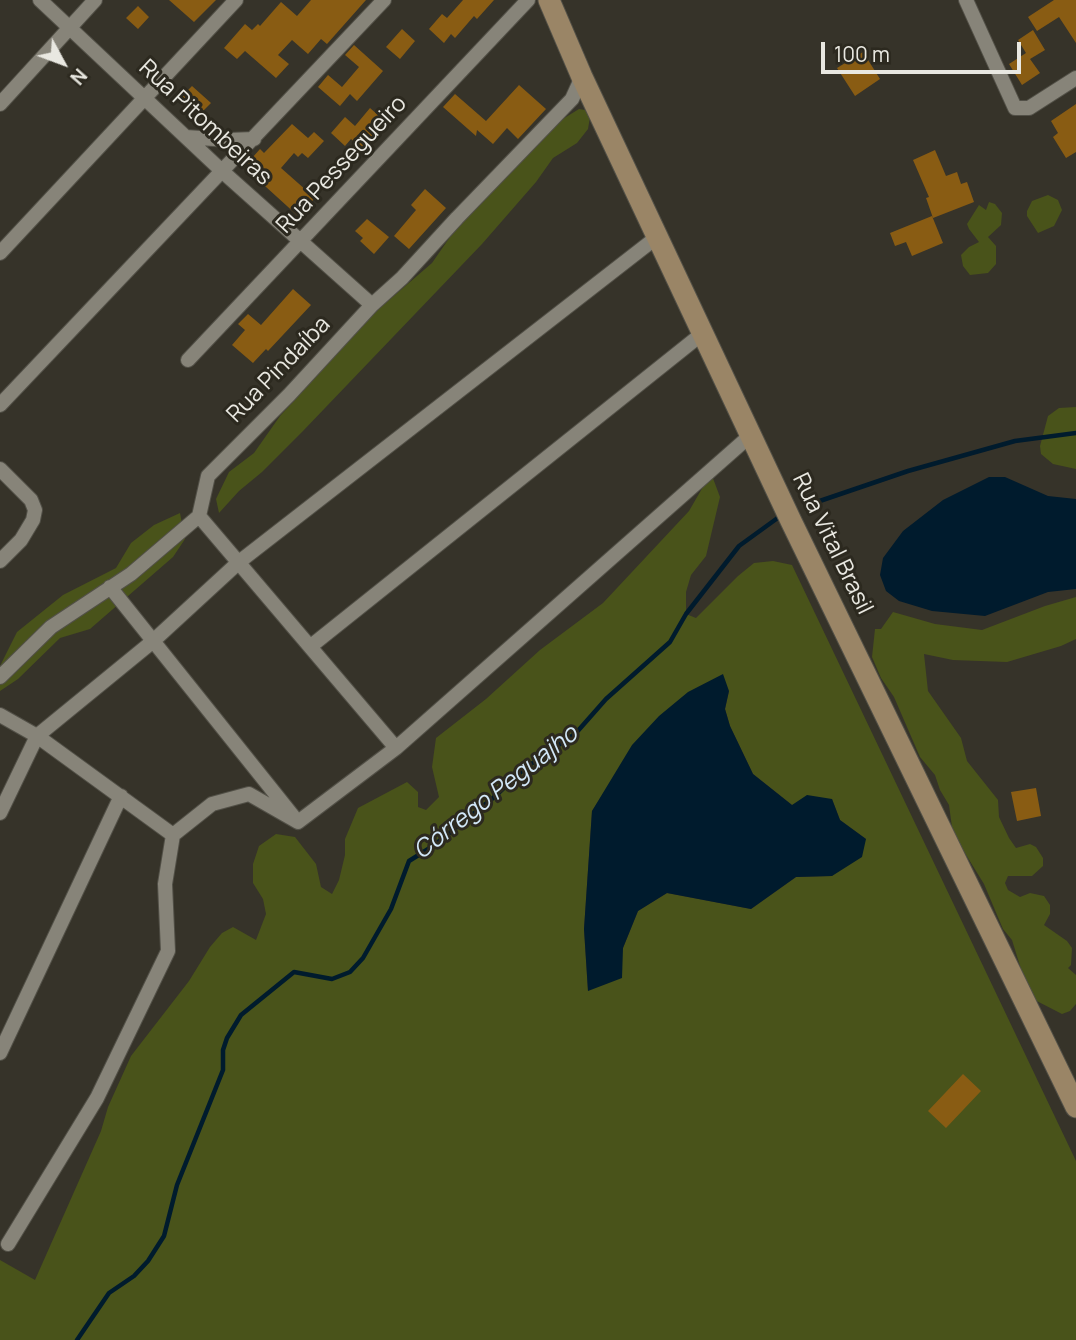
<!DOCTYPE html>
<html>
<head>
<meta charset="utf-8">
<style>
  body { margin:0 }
  #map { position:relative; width:1076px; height:1340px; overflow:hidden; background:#363329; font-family:Manrope,sans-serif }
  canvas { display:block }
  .north { position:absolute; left:28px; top:28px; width:70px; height:70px; -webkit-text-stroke:5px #2c291f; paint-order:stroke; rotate:131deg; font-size:19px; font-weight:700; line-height:28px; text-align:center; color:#e9e8e1 }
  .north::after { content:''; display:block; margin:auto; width:24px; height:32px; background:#e9e8e1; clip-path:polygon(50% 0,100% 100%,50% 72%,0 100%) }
  .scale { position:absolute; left:821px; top:42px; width:200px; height:32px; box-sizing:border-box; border:4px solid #e9e8e1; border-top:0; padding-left:9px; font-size:21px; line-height:24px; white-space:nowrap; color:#e9e8e1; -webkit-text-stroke:5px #2c291f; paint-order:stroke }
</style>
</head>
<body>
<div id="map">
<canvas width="1076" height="1340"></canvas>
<div class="north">N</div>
<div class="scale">100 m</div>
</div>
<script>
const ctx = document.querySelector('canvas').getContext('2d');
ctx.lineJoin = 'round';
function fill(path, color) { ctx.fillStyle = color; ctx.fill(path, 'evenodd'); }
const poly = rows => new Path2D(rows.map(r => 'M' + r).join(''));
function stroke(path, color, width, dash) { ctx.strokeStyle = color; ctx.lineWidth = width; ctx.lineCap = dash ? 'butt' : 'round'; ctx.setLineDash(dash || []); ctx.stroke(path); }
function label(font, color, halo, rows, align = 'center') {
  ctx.font = font + ' Manrope,sans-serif'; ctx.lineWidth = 6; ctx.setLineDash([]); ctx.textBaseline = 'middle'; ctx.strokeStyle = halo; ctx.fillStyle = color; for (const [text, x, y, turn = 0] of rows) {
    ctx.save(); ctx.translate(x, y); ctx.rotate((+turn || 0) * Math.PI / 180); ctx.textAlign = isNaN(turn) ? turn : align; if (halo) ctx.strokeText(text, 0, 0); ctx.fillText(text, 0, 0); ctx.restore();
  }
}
fill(poly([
  [579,109,591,111,588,129,577,143,553,158,536,182,482,244,303,431,262,472,239,491,219,513,216,499,229,472,254,453,280,416,374,313,432,263,450,237,511,167,553,125],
  [1048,195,1058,200,1062,210,1054,226,1038,233,1027,216,1027,211,1032,201],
  [989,202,995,204,1002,213,1001,225,988,237,996,246,996,264,988,273,970,275,963,266,961,255,969,247,979,242,969,229,967,224,979,205,986,210],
  [1076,407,1076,469,1053,464,1041,454,1040,446,1048,416,1059,408],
  [711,473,720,497,706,556,691,575,686,592,686,614,696,618,738,576,754,563,773,561,792,565,1076,1161,1076,1340,0,1340,0,1260,35,1280,101,1131,108,1107,131,1056,189,981,210,947,222,933,233,927,256,940,266,914,263,899,253,883,253,864,259,846,276,834,295,837,316,864,321,887,332,894,339,880,345,855,345,839,358,808,407,782,418,792,418,807,426,810,439,797,432,767,436,738,486,699,540,650,603,603,689,511],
  [729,691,725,709,730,726,753,774,792,805,832,799,840,820,866,839,832,876,796,877,751,909,667,893,638,911,623,948,588,991,584,929,592,811,613,779],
  [180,513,185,539,173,557,90,629,60,638,18,679,0,691,0,666,17,632,63,595,116,568,131,543,154,525],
  [1076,597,1076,639,1061,646,1007,662,953,660,924,654,928,691,961,738,967,761,998,800,999,817,1009,838,1016,848,1030,844,1036,847,1043,858,1043,866,1032,876,1008,876,1005,883,1008,890,1020,897,1030,893,1044,896,1050,905,1050,914,1044,925,1067,941,1072,948,1071,965,1068,968,1076,975,1076,1004,1070,1011,1062,1014,1027,996,1022,987,1021,969,1012,940,1003,929,984,884,960,845,952,827,949,805,940,790,935,775,920,757,894,697,881,678,872,657,875,629,881,629,893,612,935,624,982,630,1045,606]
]), '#49531a');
fill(poly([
  [989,477,1005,477,1048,496,1076,499,1076,589,1048,592,985,616,932,611,899,601,886,591,880,575,883,558,903,531,943,500],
  [723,674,729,691,725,709,730,726,753,774,792,805,807,795,832,799,840,820,866,839,862,857,832,876,796,877,751,909,667,893,638,911,623,948,622,978,588,991,584,929,592,811,632,745,659,716,688,692]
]), '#001b2d');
stroke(poly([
  [808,505,908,471,1015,441,1076,433],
  [77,1340,109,1293,134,1276,148,1261,164,1236,177,1185,223,1070,223,1050,227,1038,241,1015,294,972,332,979,350,972,363,958,391,909,409,861,433,846,493,798,524,769,576,733,606,699,670,642,686,614,739,546,779,517]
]), '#001b2d', 4.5);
fill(poly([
  [169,0,216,0,194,22],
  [311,0,366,0,327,44,321,39,308,54,292,40,278,55,289,64,276,78,245,51,237,59,224,48,245,24,252,30,258,24,260,26,281,2,297,16],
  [463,0,494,0,477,19,474,16,455,38,451,34,444,43,429,29,442,14,447,18],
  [1054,0,1076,0,1076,43,1059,17,1037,31,1028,17],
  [138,6,149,17,138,29,126,18],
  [402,29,415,41,400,59,386,47],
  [1033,30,1045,50,1030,59,1040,73,1022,85,1009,64,1026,53,1018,40],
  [354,45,383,71,357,101,350,94,340,106,318,87,328,75,342,87,359,67,345,55],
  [863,52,880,79,855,96,837,68],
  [519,85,546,109,518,139,507,128,493,144,477,130,476,136,443,107,455,94,486,121],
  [192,86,211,103,200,114,181,97],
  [1076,104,1076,152,1066,158,1053,137,1058,133,1051,121],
  [370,108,387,123,361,148,351,139,345,146,331,133,345,117,355,126],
  [292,124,308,138,314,132,324,141,308,158,302,153,298,157,294,153,281,168,315,198,298,216,244,167,260,149,264,153],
  [935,150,946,176,957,172,961,184,967,182,974,202,933,218,926,198,929,197,913,160],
  [425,189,446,208,409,249,394,236,416,210,411,205],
  [932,216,943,243,912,256,906,242,895,246,890,233],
  [367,219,389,237,374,254,360,241,363,238,355,231],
  [293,289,311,305,268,351,266,349,253,363,232,345,245,330,238,324,248,314,261,325],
  [1036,788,1041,816,1017,821,1011,792],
  [963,1074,981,1091,946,1128,928,1111]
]), '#895c13');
const street = poly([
  [40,0,223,172,372,305],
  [966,0,1015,108,1029,108,1076,78],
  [0,104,95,0],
  [186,137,228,140,254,139],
  [0,253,236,0],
  [188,360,528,0],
  [0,405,384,0],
  [0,469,31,500,35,510,33,520,21,540,0,561],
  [199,516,396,748],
  [110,587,293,816],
  [311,646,703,333],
  [0,677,51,627,131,574,199,516,208,476,289,395,372,305,402,278,457,218,572,99,582,77],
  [0,715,37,736,173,835,165,884,168,951,97,1098,8,1244],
  [0,813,37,736,152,642,239,562,657,237],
  [173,835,212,804,249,794,298,822,396,748,752,434],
  [0,1053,121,796]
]);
const secondary = poly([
  [549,0,582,77,791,521,1076,1107]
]);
stroke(street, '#525047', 16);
stroke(secondary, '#525047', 23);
stroke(street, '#878479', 14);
stroke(secondary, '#9a8566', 21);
label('23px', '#e9e8e1', '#2c291f', [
  ["Rua Pitombeiras",205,123,43],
  ["Rua Pessegueiro",342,165,-47],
  ["Rua Pindaíba",279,370,-46],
  ["Rua Vital Brasil",832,544,64]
]);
label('italic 24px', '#d2e7f7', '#2c291f', [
  ["Córrego Peguajho",496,793,-38]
]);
</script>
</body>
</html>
